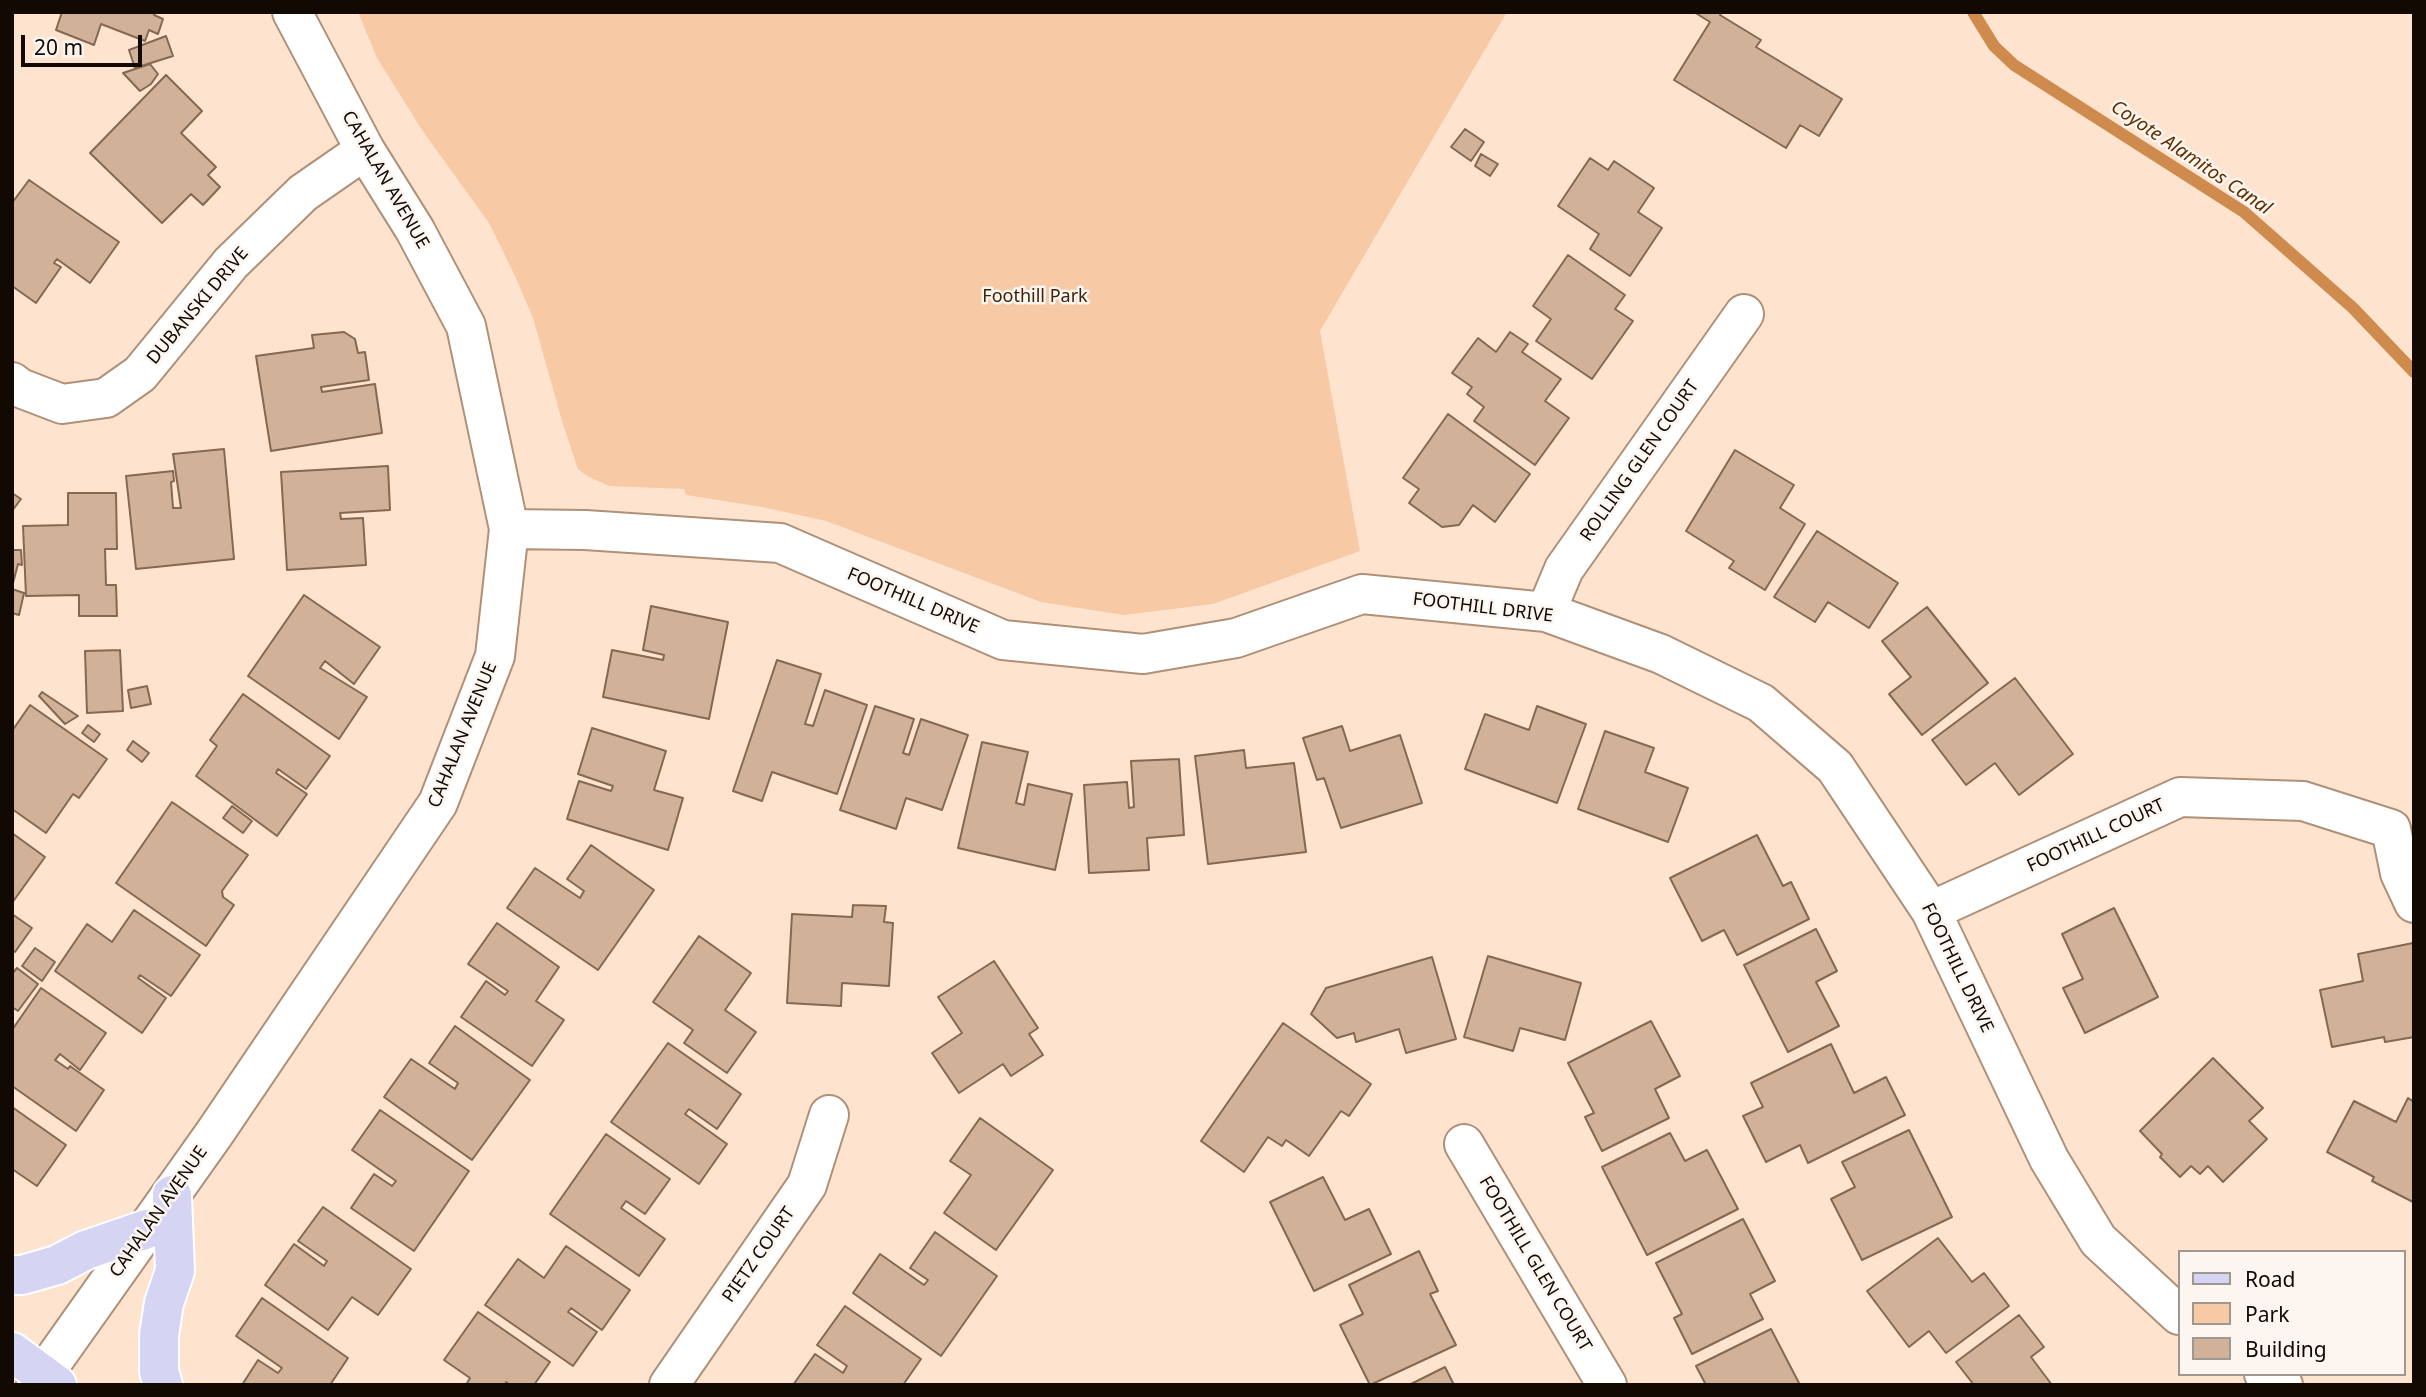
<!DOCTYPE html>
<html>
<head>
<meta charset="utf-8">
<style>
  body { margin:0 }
  #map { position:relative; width:2426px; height:1397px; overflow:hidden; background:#fee4cf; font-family:"Noto Sans",sans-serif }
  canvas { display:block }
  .frame { position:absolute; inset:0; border:14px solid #130903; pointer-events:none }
  .legend { position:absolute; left:2178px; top:1250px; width:228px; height:126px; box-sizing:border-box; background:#fcf5f0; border:2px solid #9f9791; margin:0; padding:9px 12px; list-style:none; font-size:21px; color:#130903 }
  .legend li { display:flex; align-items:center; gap:14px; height:35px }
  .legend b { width:35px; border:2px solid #9f9791 }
  .scale { position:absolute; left:21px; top:35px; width:121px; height:32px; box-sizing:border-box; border:4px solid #130903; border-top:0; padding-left:9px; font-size:21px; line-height:24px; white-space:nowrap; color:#130903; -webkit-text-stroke:5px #fcf5f0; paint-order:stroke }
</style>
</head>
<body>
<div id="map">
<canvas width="2426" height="1397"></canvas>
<div class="frame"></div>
<ul class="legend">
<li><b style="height:9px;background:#d6d4f3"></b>Road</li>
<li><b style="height:19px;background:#f7c9a5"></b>Park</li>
<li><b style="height:19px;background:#d1b299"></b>Building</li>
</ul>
<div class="scale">20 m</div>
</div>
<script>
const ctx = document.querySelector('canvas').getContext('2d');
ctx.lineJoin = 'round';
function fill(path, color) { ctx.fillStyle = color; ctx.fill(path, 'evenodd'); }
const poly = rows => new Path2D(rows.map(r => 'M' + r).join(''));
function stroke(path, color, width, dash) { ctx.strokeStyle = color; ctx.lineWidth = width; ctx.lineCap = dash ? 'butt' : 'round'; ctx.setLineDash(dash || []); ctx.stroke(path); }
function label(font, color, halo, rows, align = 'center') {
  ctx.font = font + ' "Noto Sans",sans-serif'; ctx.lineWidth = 5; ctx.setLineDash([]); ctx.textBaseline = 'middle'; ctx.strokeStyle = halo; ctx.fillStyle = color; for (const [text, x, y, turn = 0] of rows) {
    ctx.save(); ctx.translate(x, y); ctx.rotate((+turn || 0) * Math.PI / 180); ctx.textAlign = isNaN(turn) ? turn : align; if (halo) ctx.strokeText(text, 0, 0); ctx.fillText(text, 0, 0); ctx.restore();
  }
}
fill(poly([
  [358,12,1507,12,1320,331,1360,551,1213,604,1124,615,1041,602,826,521,762,507,686,495,684,489,609,486,587,476,578,469,562,421,533,318,516,278,489,223,422,130,377,58]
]), '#f7c9a5');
stroke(poly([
  [1973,12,1994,46,2014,65,2244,212,2353,308,2414,372]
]), '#cf8a4e', 12);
const building = poly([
  [62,12,155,12,154,15,163,19,158,34,149,30,145,41,101,24,94,45,56,30,62,12],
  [1694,12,1722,12,1720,15,1761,40,1756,47,1842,99,1819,136,1800,125,1786,148,1674,80,1710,22,1694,12],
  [166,36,173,56,135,68,129,50,166,36],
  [150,64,158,74,151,84,140,91,123,73,150,64],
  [166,75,202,111,181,133,216,167,208,175,220,187,203,205,191,194,162,223,90,153,166,75],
  [1465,129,1484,142,1471,161,1451,147,1465,129],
  [1481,154,1498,164,1490,176,1475,166,1481,154],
  [1590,158,1608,170,1614,161,1654,188,1638,212,1662,228,1630,276,1590,249,1599,234,1558,206,1590,158],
  [29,180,119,242,90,283,57,259,54,263,61,267,36,303,12,286,12,203,29,180],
  [1568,255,1625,295,1615,309,1633,321,1592,379,1536,341,1551,319,1533,306,1568,255],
  [344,332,355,339,358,353,365,352,369,380,321,387,322,392,375,384,382,433,271,451,256,356,314,348,312,335,344,332],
  [1510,332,1528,344,1522,352,1561,379,1545,401,1569,418,1535,465,1474,421,1484,407,1467,394,1472,387,1452,373,1478,338,1496,352,1510,332],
  [1448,414,1530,474,1495,522,1473,505,1459,525,1442,527,1409,503,1419,489,1403,478,1448,414],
  [224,449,234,559,136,569,126,476,173,471,174,481,171,482,173,508,181,508,173,454,224,449],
  [1735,450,1794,485,1780,508,1805,524,1765,590,1729,568,1734,561,1686,531,1735,450],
  [388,466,390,510,340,513,341,519,363,518,366,565,287,570,281,472,388,466],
  [12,493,21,499,12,511,12,493],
  [68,493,116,493,117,549,105,549,106,585,116,585,117,616,79,616,79,595,26,596,23,526,68,525,68,493],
  [1817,531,1898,583,1869,628,1828,602,1815,622,1774,597,1817,531],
  [13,550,21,550,22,565,18,564,12,587,13,550],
  [12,589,24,593,19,615,12,613,12,589],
  [304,595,380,647,354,684,325,661,320,668,367,697,339,739,248,676,304,595],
  [651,606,728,622,709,719,603,697,612,650,663,660,664,655,643,650,651,606],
  [1927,607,1988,683,1922,735,1889,694,1911,677,1882,641,1927,607],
  [120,650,123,711,87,713,85,651,120,650],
  [777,660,821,674,805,724,813,726,825,690,867,705,837,794,772,772,762,801,733,791,777,660],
  [2015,678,2073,754,2019,795,1995,763,1966,785,1932,740,2015,678],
  [147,686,151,704,131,708,128,690,147,686],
  [42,692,78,716,65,724,39,696,42,692],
  [243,694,330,756,306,789,278,769,276,773,307,794,277,836,196,776,217,746,210,740,243,694],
  [30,705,107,759,79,798,73,794,46,833,12,809,12,731,30,705],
  [875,706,914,719,903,753,909,755,921,719,968,735,942,810,906,798,896,829,840,810,875,706],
  [1537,706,1586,724,1557,803,1465,769,1485,714,1529,730,1537,706],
  [88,725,100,734,94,742,82,733,88,725],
  [1342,726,1350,751,1400,735,1422,803,1341,828,1324,778,1317,780,1303,738,1342,726],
  [592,728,666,751,654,790,683,798,668,850,567,819,579,781,611,791,613,786,578,774,592,728],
  [1605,731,1654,748,1645,772,1688,788,1668,842,1578,809,1605,731],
  [133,741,149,753,142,762,127,750,133,741],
  [982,742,1028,752,1016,803,1024,805,1028,784,1072,794,1055,870,958,848,982,742],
  [1244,750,1246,768,1294,763,1306,852,1208,864,1195,756,1244,750],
  [1179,759,1184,835,1147,838,1149,870,1089,873,1084,785,1127,782,1129,808,1134,807,1131,761,1179,759],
  [172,802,248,855,222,891,223,897,234,905,206,946,116,883,172,802],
  [232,806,252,821,243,833,223,818,232,806],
  [12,833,45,857,12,903,12,833],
  [1757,835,1783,886,1791,882,1809,919,1737,955,1724,930,1702,941,1670,878,1757,835],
  [591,845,654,890,598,970,507,908,535,868,580,898,584,891,567,879,591,845],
  [853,905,886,906,884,922,893,923,889,986,842,983,841,1006,787,1003,792,914,852,917,853,905],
  [2114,908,2158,997,2085,1033,2063,988,2083,979,2062,934,2114,908],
  [134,910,200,955,171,996,140,975,138,978,166,998,142,1033,55,971,87,924,112,942,134,910],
  [12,914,32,928,15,952,12,950,12,914],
  [497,923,559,967,536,1001,564,1020,532,1066,461,1017,486,981,505,995,508,991,468,964,497,923],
  [1816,929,1837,971,1816,982,1839,1026,1788,1052,1744,965,1816,929],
  [699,936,751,973,725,1010,756,1032,727,1073,684,1043,693,1030,653,1002,699,936],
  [2413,943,2414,1037,2385,1042,2384,1037,2332,1047,2320,990,2363,981,2358,954,2413,943],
  [35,948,55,962,42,981,22,966,35,948],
  [1488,956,1581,983,1565,1040,1520,1028,1513,1051,1464,1037,1488,956],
  [1432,957,1456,1039,1406,1053,1399,1029,1356,1042,1354,1033,1337,1038,1311,1014,1326,988,1432,957],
  [994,961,1038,1028,1029,1034,1043,1055,1011,1076,1003,1064,959,1093,932,1053,962,1033,938,997,994,961],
  [17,968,38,984,18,1011,12,1007,12,974,17,968],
  [41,988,106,1033,80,1070,60,1054,55,1060,68,1069,70,1066,104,1090,76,1131,12,1086,12,1030,41,988],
  [1651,1021,1680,1076,1655,1089,1669,1118,1602,1151,1585,1117,1594,1113,1568,1063,1651,1021],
  [1283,1023,1371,1084,1349,1116,1341,1111,1309,1156,1286,1140,1282,1146,1268,1137,1244,1172,1201,1141,1283,1023],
  [455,1026,530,1080,472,1160,384,1097,411,1059,455,1089,458,1083,429,1063,455,1026],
  [668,1043,741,1094,717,1129,689,1109,685,1114,727,1144,699,1184,611,1122,668,1043],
  [1831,1044,1854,1093,1886,1077,1905,1115,1808,1163,1800,1145,1766,1162,1743,1116,1763,1107,1751,1083,1831,1044],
  [2213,1058,2263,1108,2249,1121,2267,1139,2223,1182,2208,1166,2200,1174,2191,1166,2180,1177,2160,1157,2162,1154,2140,1131,2213,1058],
  [2408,1098,2414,1102,2413,1202,2372,1181,2374,1177,2327,1152,2354,1101,2396,1122,2408,1098],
  [12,1107,66,1145,37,1186,12,1169,12,1107],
  [380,1110,469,1171,414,1251,351,1208,374,1174,392,1186,396,1181,352,1150,380,1110],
  [980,1118,1053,1170,996,1250,944,1213,971,1175,950,1161,980,1118],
  [1909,1130,1952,1217,1862,1260,1831,1199,1855,1187,1842,1162,1909,1130],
  [1670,1133,1685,1161,1707,1150,1738,1209,1647,1255,1602,1167,1670,1133],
  [606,1134,670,1179,645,1214,626,1201,621,1208,665,1239,639,1276,550,1214,606,1134],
  [1323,1177,1345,1220,1369,1209,1391,1254,1314,1291,1270,1202,1323,1177],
  [323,1207,411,1269,378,1315,352,1297,328,1330,265,1285,294,1244,324,1266,327,1261,298,1241,323,1207],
  [1743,1219,1775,1281,1750,1294,1763,1319,1692,1354,1674,1318,1682,1314,1656,1263,1743,1219],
  [935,1232,997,1276,941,1356,853,1293,880,1254,924,1285,928,1280,910,1268,935,1232],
  [1938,1238,1972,1282,1984,1273,2009,1306,1946,1353,1929,1331,1909,1347,1867,1291,1938,1238],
  [566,1246,630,1290,602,1330,571,1308,568,1312,597,1332,573,1366,485,1305,518,1259,544,1278,566,1246],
  [1419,1251,1438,1291,1430,1294,1456,1345,1370,1385,1340,1325,1363,1314,1349,1285,1419,1251],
  [262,1298,348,1358,330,1385,242,1385,258,1360,278,1373,282,1368,236,1336,262,1298],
  [845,1306,921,1359,903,1385,793,1385,815,1354,843,1373,847,1366,817,1345,845,1306],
  [478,1312,550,1362,534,1385,510,1385,506,1382,505,1385,466,1385,470,1378,444,1360,478,1312],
  [2019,1315,2044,1347,2031,1357,2052,1385,1974,1385,1956,1362,2019,1315],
  [1771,1329,1800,1385,1706,1385,1696,1366,1771,1329],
  [1445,1367,1454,1385,1409,1385,1445,1367]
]);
fill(building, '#d1b299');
stroke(building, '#856851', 2);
const minor = poly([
  [12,382,20,388,62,404,106,398,140,374,231,263,303,193,365,150],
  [509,529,585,530,780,543,1003,640,1143,654,1236,638,1362,594,1546,612,1661,654,1761,703,1835,767,1931,911,2049,1159,2098,1240,2179,1315],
  [1546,612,1564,569,1744,314],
  [1931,911,2180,797,2303,801,2391,829,2400,873,2414,903],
  [1464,1144,1607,1385],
  [2264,1374,2283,1385],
  [36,1385,214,1134,438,803,495,656,509,529,466,326,415,230,365,150,292,12],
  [669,1385,807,1185,829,1115]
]);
const major = poly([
  [12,1275,22,1275,57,1265,86,1250,147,1229],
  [12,1352,57,1385],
  [163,1385,159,1371,159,1335,164,1303,175,1271,172,1195]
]);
stroke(minor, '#af9079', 42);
stroke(major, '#fff', 42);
stroke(minor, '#fff', 38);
stroke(major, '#d6d4f3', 38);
label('18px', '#130903', '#fcf5f0', [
  ["CAHALAN AVENUE",385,180,60],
  ["DUBANSKI DRIVE",198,306,-50],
  ["ROLLING GLEN COURT",1640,461,-55],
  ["FOOTHILL DRIVE",913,601,23],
  ["FOOTHILL DRIVE",1483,608,7],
  ["CAHALAN AVENUE",463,735,-68],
  ["FOOTHILL COURT",2096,836,-25],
  ["FOOTHILL DRIVE",1957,968,64],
  ["CAHALAN AVENUE",159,1212,-55],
  ["PIETZ COURT",759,1255,-55],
  ["FOOTHILL GLEN COURT",1535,1264,59]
]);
label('18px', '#3f2308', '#fcf5f0', [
  ["Foothill Park",1035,297]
]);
label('italic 19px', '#5f3100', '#fcf5f0', [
  ["Coyote Alamitos Canal",2191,158,34]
]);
</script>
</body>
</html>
